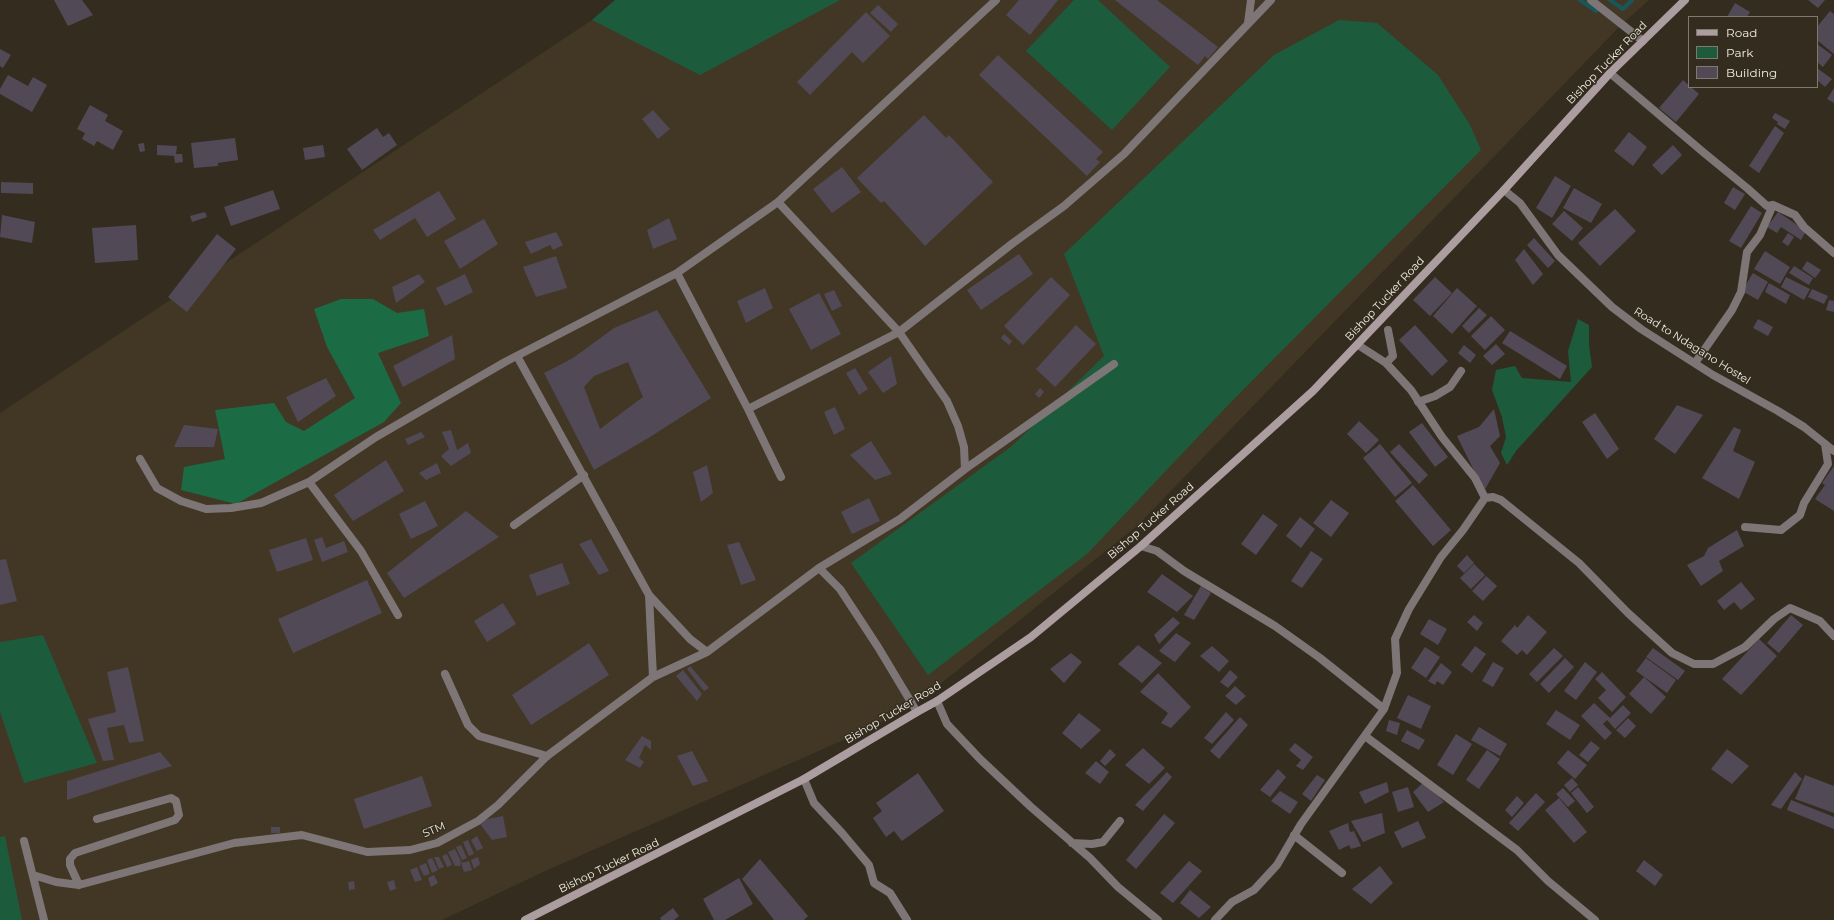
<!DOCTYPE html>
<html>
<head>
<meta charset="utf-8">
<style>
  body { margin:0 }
  #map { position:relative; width:1834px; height:920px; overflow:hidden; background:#342d1f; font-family:Montserrat,sans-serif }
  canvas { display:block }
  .legend { position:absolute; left:1688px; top:16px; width:130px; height:72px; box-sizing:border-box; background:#342d1f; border:1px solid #80796d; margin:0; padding:5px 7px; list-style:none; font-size:12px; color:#f1ece3 }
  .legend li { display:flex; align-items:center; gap:8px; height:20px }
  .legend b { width:20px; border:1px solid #80796d }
</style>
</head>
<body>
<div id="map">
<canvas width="1834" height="920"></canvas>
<ul class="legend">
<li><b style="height:5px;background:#ab9da0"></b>Road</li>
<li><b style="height:11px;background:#1c5c3c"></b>Park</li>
<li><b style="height:11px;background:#514956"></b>Building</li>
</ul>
</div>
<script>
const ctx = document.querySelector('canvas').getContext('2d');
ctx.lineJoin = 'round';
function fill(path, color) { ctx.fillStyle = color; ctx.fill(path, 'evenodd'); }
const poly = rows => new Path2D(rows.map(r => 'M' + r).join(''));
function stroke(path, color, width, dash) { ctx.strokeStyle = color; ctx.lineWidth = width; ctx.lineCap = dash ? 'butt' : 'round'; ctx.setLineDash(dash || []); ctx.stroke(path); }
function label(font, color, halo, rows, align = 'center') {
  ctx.font = font + ' Montserrat,sans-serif'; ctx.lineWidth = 3; ctx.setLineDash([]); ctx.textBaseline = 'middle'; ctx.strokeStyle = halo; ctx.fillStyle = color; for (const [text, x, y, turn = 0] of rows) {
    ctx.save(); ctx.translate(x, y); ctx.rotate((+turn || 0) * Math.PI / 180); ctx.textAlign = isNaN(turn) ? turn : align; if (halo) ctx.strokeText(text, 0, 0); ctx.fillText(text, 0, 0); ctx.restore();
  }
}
fill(poly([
  [615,0,1649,0,1622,24,1138,525,924,697,902,712,839,742,543,872,442,920,0,920,0,413,592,20]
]), '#423724');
fill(poly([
  [615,0,840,0,700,75,592,20],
  [1074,0,1098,0,1170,67,1112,130,1026,51],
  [1339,20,1377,23,1438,75,1470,125,1481,150,1230,403,1087,554,928,675,851,563,1012,446,1104,356,1064,254,1274,55],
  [1578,319,1589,325,1589,345,1592,367,1516,451,1507,465,1501,453,1506,437,1502,417,1492,390,1496,370,1515,366,1522,378,1571,382,1568,351],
  [43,635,97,763,24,783,0,712,0,642],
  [5,836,22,920,0,920,0,837]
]), '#1c5c3c');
fill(poly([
  [341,299,373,299,397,313,424,309,429,336,378,353,401,403,384,422,236,504,181,490,184,467,225,459,215,410,274,403,286,422,304,431,355,398,327,347,314,309]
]), '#1b6b45');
stroke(poly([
  [1580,0,1596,11],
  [1610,0,1623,9,1632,0]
]), '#1a5557', 4.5);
fill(poly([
  [54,0,82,0,93,15,68,26],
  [1019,0,1058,0,1030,35,1006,15],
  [1115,0,1157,0,1218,47,1208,59,1205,56,1198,65],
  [1808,0,1825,0,1818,8],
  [1735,3,1750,12,1747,17,1727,17],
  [878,5,898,24,891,32,870,13],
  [1830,11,1834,14,1834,54,1817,40,1817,27],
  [866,12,890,36,863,63,852,52,810,95,797,82],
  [1817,44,1832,55,1823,67,1817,62],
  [0,49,11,55,3,68,0,66],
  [998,55,1103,152,1096,159,1100,162,1087,176,979,75],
  [1817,68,1832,79,1825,87,1817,80],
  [8,75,28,86,33,77,47,85,32,112,0,94,0,89],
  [1683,80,1699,94,1676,122,1659,108],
  [1834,88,1834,103,1827,99],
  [90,105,108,115,105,121,123,131,113,150,97,141,94,146,82,139,85,133,77,129],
  [653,110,670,129,658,139,642,119],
  [1775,113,1790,121,1785,129,1777,124,1778,122,1772,118],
  [924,115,946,138,949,135,993,182,925,246,884,201,881,203,857,178],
  [1775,126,1784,133,1759,173,1749,166],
  [377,128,383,137,389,133,397,145,362,170,347,149],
  [1629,132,1647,147,1633,166,1614,151],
  [235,138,238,160,218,163,218,166,194,168,191,143],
  [144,143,145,151,140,152,138,144],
  [157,145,177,146,176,154,182,154,183,162,175,163,174,156,157,155],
  [323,145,325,157,305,160,303,148],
  [1673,145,1682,155,1662,175,1652,165],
  [842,167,861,192,832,213,813,189],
  [1555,176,1571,186,1552,218,1536,208],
  [1,182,33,183,33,194,1,193],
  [1733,187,1745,194,1735,210,1724,203],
  [1574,188,1602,204,1591,223,1563,208],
  [273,190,280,209,231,226,224,207],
  [439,191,456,219,427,237,415,218,380,240,373,230],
  [1751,206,1762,213,1741,248,1729,241],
  [1615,209,1636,231,1600,266,1578,243],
  [1564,211,1583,228,1572,241,1552,224],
  [205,212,207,217,192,222,190,216],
  [1778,212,1806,231,1801,240,1781,227,1777,233,1767,227],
  [2,215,35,222,32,243,0,237],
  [669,218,677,239,653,249,647,230],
  [484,219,498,244,460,269,444,241],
  [136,225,138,260,95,263,92,228],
  [556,232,563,245,553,250,550,245,531,254,525,242],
  [1788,233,1794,237,1788,246,1782,242],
  [217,234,236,249,187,312,168,297],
  [1534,238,1555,261,1548,268,1527,245],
  [1524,249,1543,274,1533,285,1515,260],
  [1765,251,1790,267,1780,284,1754,269],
  [1019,254,1033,274,981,310,967,290],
  [556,256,567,288,536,297,523,267],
  [1807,261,1821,270,1815,278,1802,269],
  [1794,266,1813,278,1809,285,1789,273],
  [1753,273,1768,282,1758,300,1742,291],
  [419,274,425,282,396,303,392,287],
  [465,274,473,292,445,306,436,288],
  [1051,277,1070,295,1023,345,1004,326],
  [1435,277,1452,293,1430,316,1413,300],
  [1786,277,1810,289,1804,300,1781,287],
  [1769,283,1790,295,1786,304,1765,292],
  [765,288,773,308,746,323,737,301],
  [1457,288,1477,306,1452,334,1433,316],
  [1812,289,1828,296,1824,304,1808,297],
  [834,290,842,306,832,311,824,294],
  [819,293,841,334,811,350,789,309],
  [1829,300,1834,301,1834,312,1826,310],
  [1479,308,1487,315,1469,333,1462,326],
  [657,310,711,398,650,437,594,470,544,373,573,358,614,328],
  [628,362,643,397,600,429,584,387,594,376],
  [1491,316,1505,330,1485,350,1471,336],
  [1758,319,1773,327,1768,336,1753,328],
  [1076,325,1096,344,1055,387,1036,369],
  [1415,325,1448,361,1432,376,1399,340],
  [1510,331,1567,366,1560,379,1502,343],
  [1004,334,1012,341,1009,345,1001,338],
  [452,335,455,359,403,387,393,366],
  [1496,344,1505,354,1492,365,1483,356],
  [1464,345,1476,355,1470,363,1458,353],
  [891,356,897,384,883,393,868,372],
  [855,368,868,389,859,395,846,373],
  [326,378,336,396,298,422,286,397],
  [1040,388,1044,392,1039,398,1035,394],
  [1677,405,1703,415,1675,454,1654,439],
  [835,407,845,429,834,435,824,412],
  [1494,409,1500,436,1490,446,1500,463,1484,491,1457,436,1479,427],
  [1595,413,1619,449,1607,459,1582,422],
  [1359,421,1379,440,1366,453,1347,434],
  [1422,423,1448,457,1435,467,1409,432],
  [184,425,218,429,214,447,174,447],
  [1734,427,1741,430,1733,451,1755,462,1739,499,1702,478],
  [451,430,457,450,468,443,471,453,451,466,441,456,449,449,442,432],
  [421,432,425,437,408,445,405,439],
  [871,441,892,474,875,480,850,455],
  [1380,444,1412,483,1395,497,1363,458],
  [1399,444,1428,475,1419,484,1390,452],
  [386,460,404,491,353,521,334,495],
  [437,463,441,473,426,480,419,473],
  [707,465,713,493,701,502,693,472],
  [1834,466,1834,511,1815,499,1825,485,1822,483],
  [1413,485,1451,530,1433,546,1395,501],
  [869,498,880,521,852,534,841,512],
  [1331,500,1349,513,1331,537,1313,523],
  [425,501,438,526,411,539,399,514],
  [466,511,499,537,404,598,387,573],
  [1263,514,1278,525,1256,555,1241,544],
  [1300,517,1315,529,1301,548,1286,536],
  [1737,530,1744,546,1719,561,1723,571,1701,586,1687,565,1704,556,1708,548],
  [322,537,326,548,344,541,348,552,322,562,314,540],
  [306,538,313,560,277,572,269,550],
  [591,539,609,571,599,575,579,544],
  [739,542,756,580,741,585,727,545],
  [1311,551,1323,559,1302,588,1291,581],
  [1467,555,1474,563,1464,573,1457,566],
  [6,559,17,601,0,605,0,560],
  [562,563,570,584,537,596,529,575],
  [1474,564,1485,575,1471,589,1460,578],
  [1162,574,1193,596,1177,612,1147,592],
  [1486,576,1497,586,1483,601,1472,591],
  [367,580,382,613,293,653,278,619],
  [1741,582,1755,599,1741,610,1734,602,1724,610,1717,601],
  [1201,586,1211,593,1194,620,1184,615],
  [503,603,516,624,487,642,474,621],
  [1474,615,1483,623,1477,631,1467,622],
  [1528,615,1547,632,1527,655,1522,650,1517,655,1501,641,1515,625,1517,628],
  [1791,615,1803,625,1779,653,1767,643],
  [1173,617,1180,623,1159,644,1154,635],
  [1429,619,1447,629,1438,645,1420,634],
  [1176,633,1191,643,1175,662,1159,651],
  [1759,639,1777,656,1741,695,1722,679],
  [589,643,609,675,531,725,512,695],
  [1138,645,1162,663,1142,683,1118,664],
  [1212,646,1229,661,1219,672,1200,656],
  [1475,646,1486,654,1472,673,1461,665],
  [1425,647,1440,657,1426,678,1411,668],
  [1554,648,1563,656,1537,682,1529,674],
  [1653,648,1685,671,1678,680,1646,657],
  [1071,653,1082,662,1064,683,1050,669],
  [1565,658,1574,667,1549,693,1540,684],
  [1646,658,1676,680,1667,693,1636,671],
  [1493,662,1504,668,1493,687,1482,681],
  [1585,662,1597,672,1576,700,1564,691],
  [1441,663,1452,672,1443,685,1437,681,1435,685,1428,681],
  [690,666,709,688,704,691,687,669],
  [128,667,144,741,129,743,124,725,107,728,114,760,103,761,88,719,116,712,107,672],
  [683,670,702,694,697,701,676,676],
  [1230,670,1238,677,1228,688,1220,682],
  [1602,672,1626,697,1612,712,1598,698,1606,690,1595,679],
  [1158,673,1191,707,1171,728,1161,723,1168,713,1140,692],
  [1644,677,1666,697,1651,714,1629,694],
  [1235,686,1246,696,1236,705,1225,696],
  [1408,695,1431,706,1421,729,1397,718],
  [1594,703,1610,718,1623,705,1631,713,1615,729,1607,720,1603,724,1612,733,1605,740,1581,716],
  [1556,710,1580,725,1570,740,1546,724],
  [1226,712,1234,720,1212,744,1204,738],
  [1079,713,1101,730,1081,749,1062,733],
  [1240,717,1248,725,1219,759,1210,751],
  [1628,718,1636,726,1625,738,1616,730],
  [1389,720,1400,723,1397,735,1386,731],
  [1479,727,1507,744,1500,756,1471,740],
  [1407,730,1425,740,1419,750,1401,741],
  [1456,734,1472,744,1453,775,1437,765],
  [642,736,651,741,651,750,645,745,639,758,644,762,640,768,625,760],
  [1591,741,1600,748,1588,762,1579,755],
  [1295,743,1313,757,1303,770,1296,766,1301,760,1289,750],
  [1143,748,1165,768,1149,784,1125,765],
  [1110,749,1116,755,1105,766,1100,761],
  [1727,749,1749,766,1732,784,1711,769],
  [1487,750,1500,759,1479,789,1466,780],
  [1568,750,1587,765,1575,779,1557,763],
  [692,751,708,781,693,786,677,756],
  [160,752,172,766,67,800,67,781],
  [1096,761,1109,772,1100,784,1085,773],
  [1278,769,1286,777,1270,797,1260,790],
  [1167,772,1172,777,1143,811,1135,805],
  [1795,772,1802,779,1781,809,1771,805],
  [918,773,944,811,902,841,894,831,886,837,873,818,882,811,876,803],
  [1317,775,1325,780,1311,801,1302,794],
  [1805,775,1834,786,1834,813,1795,799],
  [422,776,432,806,364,829,354,799],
  [1572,778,1578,785,1570,792,1564,785],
  [1387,782,1389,792,1365,804,1359,792],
  [1424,782,1444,802,1428,812,1413,792],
  [1408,787,1414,807,1398,812,1392,792],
  [1578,787,1594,807,1587,813,1571,793],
  [1563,788,1575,801,1568,807,1556,794],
  [1280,791,1298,802,1290,814,1271,801],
  [1536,793,1545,802,1518,831,1509,823],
  [1517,796,1524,803,1512,817,1505,810],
  [1559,798,1587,832,1574,843,1545,810],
  [1791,800,1834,817,1834,829,1787,810],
  [1382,813,1385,833,1363,842,1351,821],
  [1164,814,1175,823,1136,869,1126,860],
  [503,816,507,837,492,840,478,821],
  [1418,821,1426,838,1402,848,1394,832],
  [1348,823,1350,832,1354,831,1361,846,1351,849,1349,845,1339,850,1329,831],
  [271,827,280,827,280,833,271,833],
  [477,836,483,848,477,851,471,840],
  [468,840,474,854,469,856,463,842],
  [461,845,467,858,462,860,456,847],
  [455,849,461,861,460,866,455,866,448,852],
  [447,854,452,865,447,867,442,856],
  [434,857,439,857,444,867,439,869],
  [478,857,480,864,474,869,471,860],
  [432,858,438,870,432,873,427,860],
  [760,859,808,916,804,920,774,920,742,879],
  [1644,860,1663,875,1655,886,1636,871],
  [469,861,472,870,464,872,461,863],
  [1189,861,1202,871,1173,903,1160,893],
  [426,863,430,874,424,876,419,866],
  [1380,866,1393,883,1371,904,1352,889],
  [417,867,422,880,415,882,410,870],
  [434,875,438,883,431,887,428,878],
  [739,878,753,904,725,920,714,920,703,899],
  [394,880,396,889,390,891,387,882],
  [354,881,355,889,349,890,348,882],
  [1190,890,1211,907,1199,918,1180,903],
  [673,908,679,916,674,920,661,920,660,918]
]), '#514956');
stroke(poly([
  [1591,0,1643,41],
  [1248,23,1251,0],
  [677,273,748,409,781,477],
  [517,356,649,595,690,639,707,652],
  [1386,363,1393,356,1388,330],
  [1418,402,1435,396,1450,387,1461,371],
  [748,409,899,332,778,202],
  [140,459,157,488,181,501,206,509,231,508,261,503,309,482,376,437,505,362,677,273,778,202,996,0],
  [965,469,1114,364],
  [309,482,361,551,398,615],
  [514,525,584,475],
  [819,568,840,589,878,647,917,712],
  [649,595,653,677],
  [445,674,468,725,479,736,547,756],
  [24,841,44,920],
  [33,875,56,882,79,885,234,843,302,835,367,852,410,850,437,843,478,821,498,805,547,756,618,703,653,677,707,652,819,568,900,519,965,469,964,447,958,426,947,401,899,332,1013,243,1064,206,1124,154,1271,0],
  [79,885,70,865,70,859,75,853,175,820,179,815,176,801,171,798,97,819]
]), '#7e7577', 8);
stroke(poly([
  [1610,73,1703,152,1747,188,1767,206,1773,205,1760,235,1747,252,1741,292,1732,310,1695,363],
  [1504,190,1520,203,1558,255,1612,307,1641,329,1713,375,1778,411,1804,427,1834,451],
  [1773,205,1795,215,1804,227,1834,253],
  [1485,498,1493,497,1501,500,1579,563,1628,613,1672,653,1694,664,1713,664,1745,647,1774,619,1790,608,1820,621,1834,636],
  [1745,527,1781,530,1800,515,1804,503,1828,464,1825,444],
  [1141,546,1157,551,1184,571,1275,626,1320,658,1384,709],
  [937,701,947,724,980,759,1031,807,1090,858,1118,887,1158,920],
  [1365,736,1517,850,1548,881,1595,920],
  [804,779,814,803,842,833,869,865,874,883,890,893,907,920],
  [1294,835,1342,873],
  [1072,843,1092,844,1103,842,1120,821],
  [1215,920,1232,902,1254,890,1277,865,1301,824,1384,709,1397,673,1395,639,1409,609,1441,557,1463,530,1485,498,1475,478,1442,437,1411,390,1386,363,1358,345]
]), '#7e7577', 8);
stroke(poly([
  [525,920,804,779,917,712,937,701,1031,637,1141,546,1313,391,1504,190,1610,73,1685,0]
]), '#ab9da0', 8);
label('11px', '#f1ece3', '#342d1f', [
  ["Bishop Tucker Road",1607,63,-46],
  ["Bishop Tucker Road",1385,299,-47],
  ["Road to Ndagano Hostel",1692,346,32],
  ["Bishop Tucker Road",1151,521,-41],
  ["Bishop Tucker Road",893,713,-31],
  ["STM",434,830,-23],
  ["Bishop Tucker Road",609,866,-26]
]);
</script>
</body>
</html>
